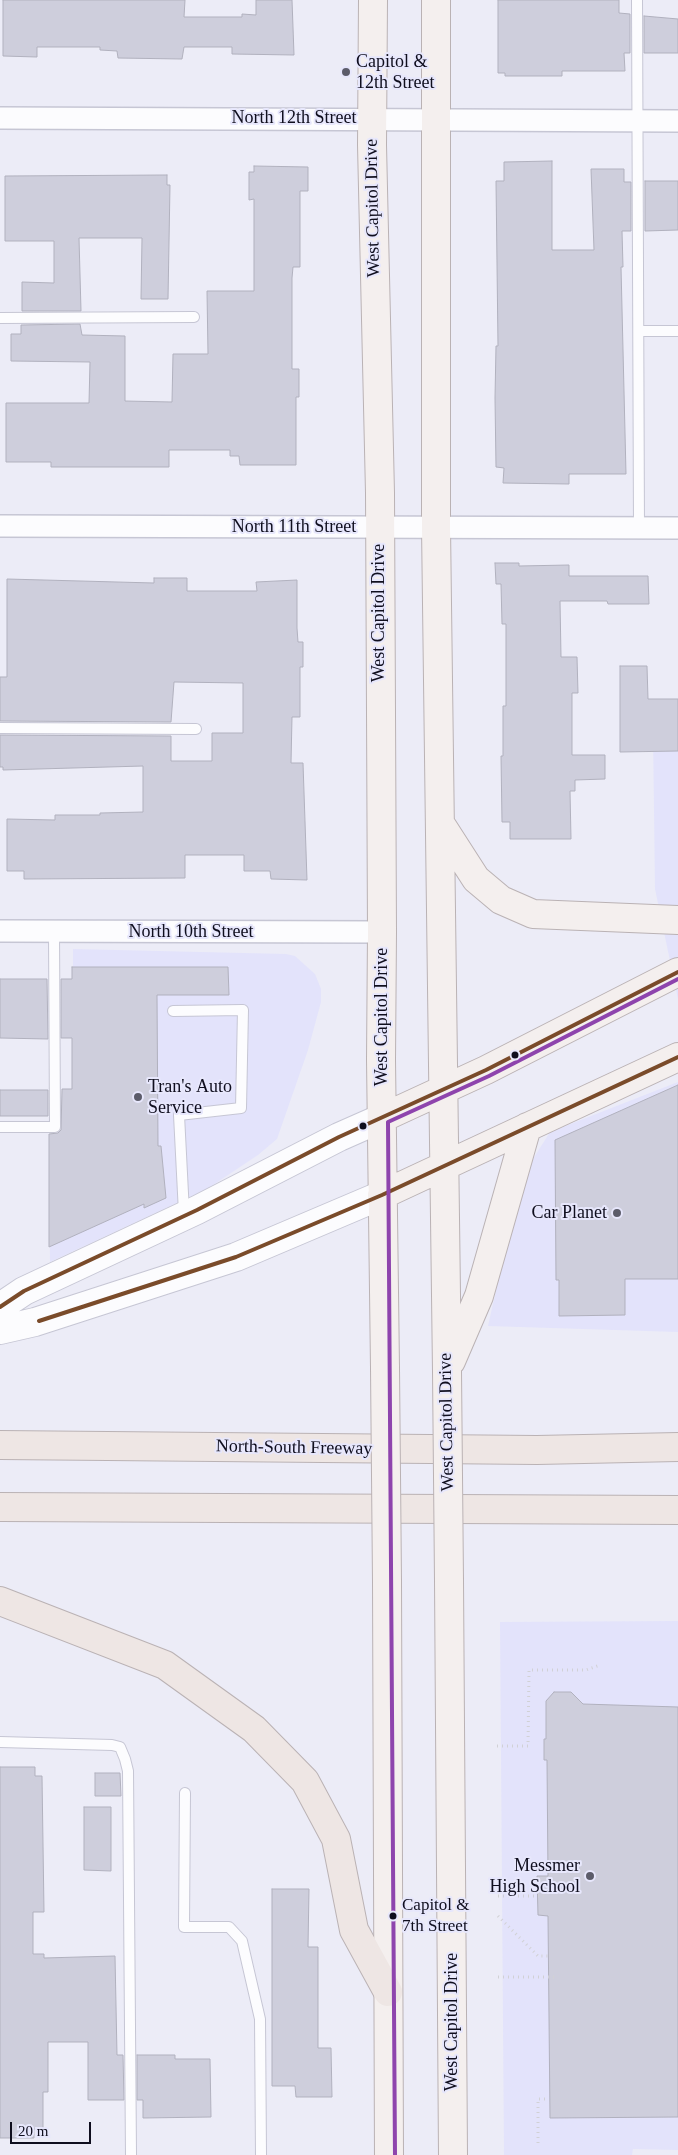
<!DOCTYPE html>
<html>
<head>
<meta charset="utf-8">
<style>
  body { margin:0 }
  #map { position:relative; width:678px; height:2155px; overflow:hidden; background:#ececf7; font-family:"Times New Roman",serif }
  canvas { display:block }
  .scale { position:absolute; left:10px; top:2122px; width:81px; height:22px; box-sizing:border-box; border:2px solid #0f0e1e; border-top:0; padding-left:6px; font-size:15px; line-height:18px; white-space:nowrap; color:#0f0e1e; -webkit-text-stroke:4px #e7e7fc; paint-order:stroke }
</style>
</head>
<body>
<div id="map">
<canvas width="678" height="2155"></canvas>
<div class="scale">20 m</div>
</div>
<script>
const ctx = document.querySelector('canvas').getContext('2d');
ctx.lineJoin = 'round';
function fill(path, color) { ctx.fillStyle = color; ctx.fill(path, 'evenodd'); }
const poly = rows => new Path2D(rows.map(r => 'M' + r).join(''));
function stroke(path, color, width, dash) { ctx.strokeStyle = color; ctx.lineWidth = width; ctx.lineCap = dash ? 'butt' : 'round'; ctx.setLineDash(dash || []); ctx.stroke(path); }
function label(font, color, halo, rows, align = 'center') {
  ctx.font = font + ' "Times New Roman",serif'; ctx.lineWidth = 4; ctx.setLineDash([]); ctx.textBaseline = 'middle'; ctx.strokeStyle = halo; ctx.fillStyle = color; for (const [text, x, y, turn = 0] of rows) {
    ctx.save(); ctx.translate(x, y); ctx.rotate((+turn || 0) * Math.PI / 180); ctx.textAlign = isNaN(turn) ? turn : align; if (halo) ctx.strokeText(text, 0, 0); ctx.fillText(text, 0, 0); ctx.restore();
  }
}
fill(poly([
  [678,729,678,999,655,889,653,731],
  [73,949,286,954,295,956,315,974,321,989,321,1002,308,1050,277,1139,258,1155,207,1189,50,1262,49,1146,73,1145],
  [678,1082,678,1332,488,1326,508,1237,533,1159,550,1132],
  [678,1621,678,2150,633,2149,632,2155,504,2155,500,1622]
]), '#e3e3fb');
const building = poly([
  [3,0,185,0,184,17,242,17,242,14,256,15,256,0,292,0,294,55,232,54,232,47,184,47,182,59,118,58,117,51,100,50,100,47,37,47,37,57,3,56,3,0],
  [498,0,619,0,619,13,630,14,630,53,624,53,625,71,562,71,562,76,505,76,505,73,498,73,498,0],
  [644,16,678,19,678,53,644,53,644,16],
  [552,161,552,250,594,250,591,169,624,169,624,182,631,182,631,231,622,231,623,267,621,267,626,474,569,474,569,484,503,483,504,468,496,467,495,398,496,346,498,346,496,181,504,181,504,162,552,161],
  [254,166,308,167,308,191,300,191,300,267,293,267,292,278,292,369,299,369,299,397,296,397,296,465,240,465,239,456,230,456,230,450,169,450,169,467,51,467,51,462,6,462,6,403,89,403,90,362,11,361,11,334,21,334,21,325,80,324,82,335,125,336,125,401,172,402,173,354,208,354,207,291,254,291,254,199,249,200,249,172,254,172,254,166],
  [167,175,167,185,170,185,168,299,141,299,142,238,79,238,81,311,22,311,22,282,54,283,54,241,5,241,5,176,167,175],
  [645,181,678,181,678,230,645,231,645,181],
  [495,563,519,563,519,566,569,565,569,576,648,576,649,604,608,604,607,601,560,601,561,657,577,657,578,693,572,693,572,755,605,755,605,779,575,780,575,791,570,791,571,839,510,839,510,822,502,822,501,756,503,756,503,706,506,706,506,624,502,624,501,584,496,584,495,563],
  [154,578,187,578,187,591,257,591,256,582,297,580,297,628,298,642,303,642,303,667,300,667,300,717,292,717,291,763,303,763,307,880,271,879,270,871,244,871,244,855,185,855,185,878,24,879,24,871,7,871,7,819,55,820,55,815,100,815,100,813,143,812,143,766,3,770,3,767,0,767,0,735,171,736,171,761,212,761,212,733,243,733,243,683,174,682,171,722,0,721,0,677,7,677,7,579,154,583,154,578],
  [620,666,647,666,648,699,678,699,678,751,620,752,620,666],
  [72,967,228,967,229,995,157,995,158,1146,161,1146,166,1198,144,1208,144,1204,49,1247,49,1134,58,1133,61,1130,62,1089,72,1089,72,1038,61,1038,61,979,72,979,72,967],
  [0,979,47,979,48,1039,0,1038,0,979],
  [678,1085,678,1279,625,1279,625,1315,559,1316,559,1280,556,1280,555,1140,678,1085],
  [0,1090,48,1090,48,1116,0,1116,0,1090],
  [554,1692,571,1692,583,1704,678,1707,678,2117,550,2118,548,1916,538,1915,537,1876,548,1876,547,1760,544,1760,544,1739,546,1739,546,1701,554,1692],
  [0,1767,35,1767,35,1776,42,1776,44,1912,33,1912,33,1954,44,1954,44,1958,115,1956,117,2055,123,2055,124,2100,88,2100,88,2042,48,2042,48,2092,43,2092,43,2129,34,2129,34,2138,0,2138,0,1767],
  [95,1773,120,1773,121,1796,95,1796,95,1773],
  [84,1807,111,1807,111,1871,84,1870,84,1807],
  [272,1889,309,1889,308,1947,318,1947,318,2048,331,2048,332,2097,296,2097,295,2086,272,2086,272,1889],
  [137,2055,175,2055,175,2059,210,2059,211,2117,143,2118,143,2100,137,2100,137,2055]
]);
fill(building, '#cecedc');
stroke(building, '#b1b1be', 1);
const lane = poly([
  [637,0,639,528],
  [0,318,194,317],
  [639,331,678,331],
  [0,728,196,729],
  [173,1011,243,1010,241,1108,179,1115,184,1213],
  [0,1127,55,1127,54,931],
  [0,1742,112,1745,120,1747,125,1759,128,1771,131,2155],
  [185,1793,184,1927,229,1927,242,1941,260,2019,261,2155]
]);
const street = poly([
  [0,118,678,121],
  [0,526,678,528],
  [0,931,382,932]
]);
const secondary = poly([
  [0,1307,24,1291,197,1210,339,1137,382,1118],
  [0,1330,35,1322,236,1257,382,1195]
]);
const primary = poly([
  [373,0,372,145,380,493,382,932,381,1060,385,1368],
  [436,0,436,527,447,1371],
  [440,823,476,879,501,900,533,914,678,920],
  [382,1118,486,1070,678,972],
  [382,1195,678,1057],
  [451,1361,479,1296,527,1127],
  [449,1581,453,2155],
  [387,1582,389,2155]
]);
const highway = poly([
  [0,1445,537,1450,678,1447],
  [0,1507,678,1510],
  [0,1601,165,1665,254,1729,305,1781,336,1839,354,1930,388,1992]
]);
stroke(lane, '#c6c6d4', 12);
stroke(street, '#c6c6d4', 24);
stroke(secondary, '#c6c6d4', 30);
stroke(primary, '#bab2b4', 30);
stroke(highway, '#bab2b4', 30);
stroke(poly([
  [497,1746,528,1746,529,1670,586,1670,600,1665],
  [498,1896,545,1896],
  [498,1916,538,1956,548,1956],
  [498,1977,556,1977],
  [538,2143,538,2099,549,2099]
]), '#d1d1d5', 3, [1, 4]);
stroke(lane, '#fcfcfe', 10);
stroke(street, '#fcfcfe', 21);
stroke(secondary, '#fcfcfe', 28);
stroke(primary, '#f4efee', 28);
stroke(highway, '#eee6e4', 28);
const primaryBridge = poly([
  [385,1368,387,1582],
  [447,1371,449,1581]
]);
stroke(primaryBridge, '#bab2b4', 30, []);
stroke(primaryBridge, '#f4efee', 28);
stroke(poly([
  [0,1307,24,1291,197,1210,339,1137,486,1070,678,972],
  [39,1321,236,1257,382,1195,678,1057]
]), '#7a4b2a', 4);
stroke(poly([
  [395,2155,388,1122,489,1076,678,979]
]), '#8e44ad', 4);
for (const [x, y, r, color] of [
  [346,72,5,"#5c5c6a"],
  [515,1055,4.5,"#0f0e1e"],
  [138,1097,5,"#5c5c6a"],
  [363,1126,4.5,"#0f0e1e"],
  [617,1213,5,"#5c5c6a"],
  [590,1876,5,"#5c5c6a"],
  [393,1916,4.5,"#0f0e1e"]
]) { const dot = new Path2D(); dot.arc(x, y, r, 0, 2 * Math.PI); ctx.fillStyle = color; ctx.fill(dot); stroke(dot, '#e7e7fc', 2); }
label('17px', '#0f0e1e', '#e7e7fc', [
  ["Capitol &",402,1906],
  ["7th Street",402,1927]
], 'left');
label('18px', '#0f0e1e', '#e7e7fc', [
  ["Capitol &",356,62],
  ["12th Street",356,83],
  ["Tran's Auto",148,1087],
  ["Service",148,1108],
  ["Car Planet",607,1213,"right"],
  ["Messmer",580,1866,"right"],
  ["High School",580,1887,"right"]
], 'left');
label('18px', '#0f0e1e', '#e7e7fc', [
  ["North 12th Street",294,118],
  ["West Capitol Drive",373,208,-91],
  ["North 11th Street",294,527],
  ["West Capitol Drive",379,613,-90],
  ["North 10th Street",191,932],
  ["West Capitol Drive",382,1017,-90],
  ["West Capitol Drive",447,1422,-91],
  ["North-South Freeway",294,1448,1],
  ["West Capitol Drive",452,2022,-90]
]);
</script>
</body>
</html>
